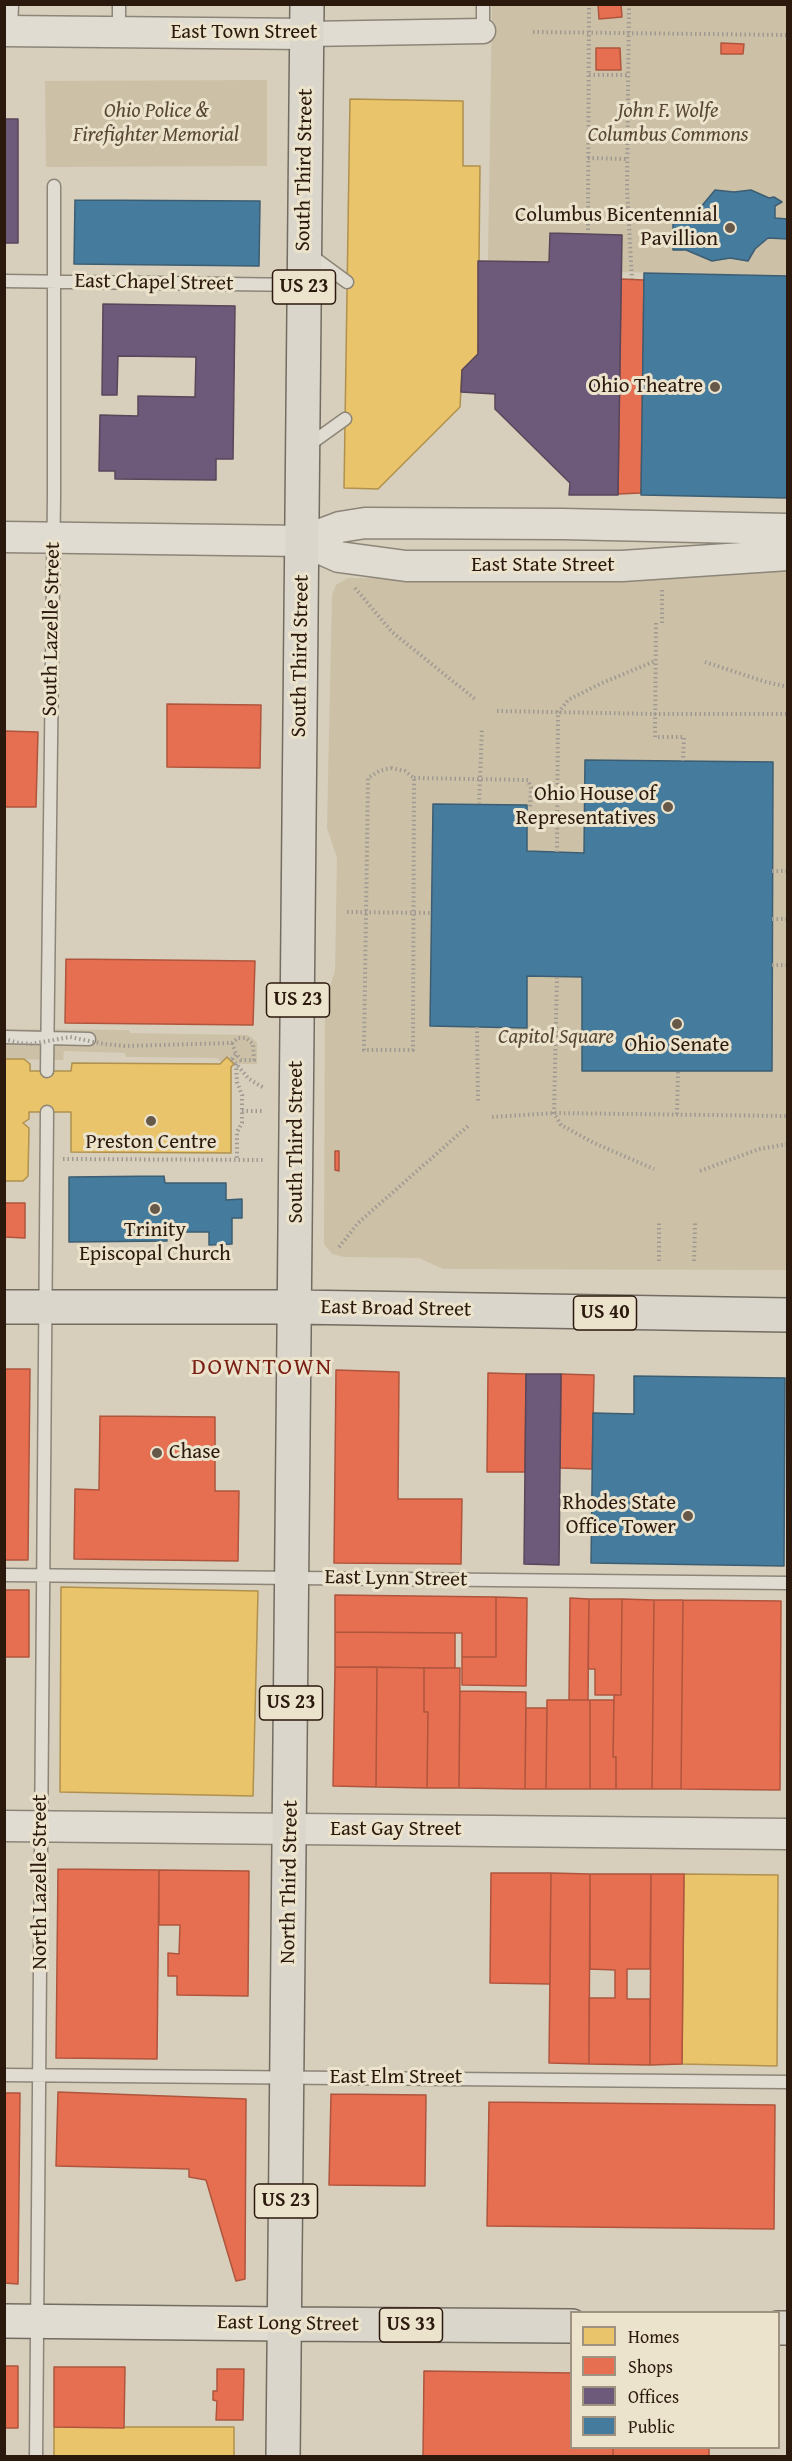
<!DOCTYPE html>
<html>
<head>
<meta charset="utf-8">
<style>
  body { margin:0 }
  #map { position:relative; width:792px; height:2461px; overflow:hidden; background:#d7cfbc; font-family:"Gentium Book Plus",serif }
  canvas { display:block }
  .frame { position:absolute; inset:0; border:6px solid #2b190d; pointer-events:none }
  .legend { position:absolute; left:570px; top:2311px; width:210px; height:138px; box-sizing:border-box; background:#ece3cc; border:2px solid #9f9280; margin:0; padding:8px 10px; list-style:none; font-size:18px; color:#2b190d }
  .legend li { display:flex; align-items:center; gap:12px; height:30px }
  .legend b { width:30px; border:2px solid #9f9280 }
</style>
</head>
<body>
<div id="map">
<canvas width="792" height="2461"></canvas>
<div class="frame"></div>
<ul class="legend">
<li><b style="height:16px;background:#e9c46a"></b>Homes</li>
<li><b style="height:16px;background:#e76f51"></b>Shops</li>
<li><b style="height:16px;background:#6d597a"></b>Offices</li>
<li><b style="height:16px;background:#457b9d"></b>Public</li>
</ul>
</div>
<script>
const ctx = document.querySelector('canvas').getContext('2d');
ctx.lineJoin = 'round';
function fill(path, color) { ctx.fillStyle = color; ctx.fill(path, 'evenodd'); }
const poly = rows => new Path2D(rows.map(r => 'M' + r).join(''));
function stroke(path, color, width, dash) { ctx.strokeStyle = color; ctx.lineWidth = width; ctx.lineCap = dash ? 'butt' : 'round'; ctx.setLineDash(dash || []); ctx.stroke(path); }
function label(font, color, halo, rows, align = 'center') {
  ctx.font = font + ' "Gentium Book Plus",serif'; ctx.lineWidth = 6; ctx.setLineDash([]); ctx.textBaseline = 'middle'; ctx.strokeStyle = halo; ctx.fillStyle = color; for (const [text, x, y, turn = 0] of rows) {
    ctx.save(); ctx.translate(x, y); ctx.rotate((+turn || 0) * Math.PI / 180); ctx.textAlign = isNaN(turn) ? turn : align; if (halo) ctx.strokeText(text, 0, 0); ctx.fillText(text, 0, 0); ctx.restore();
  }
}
fill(poly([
  [492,5,787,5,787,276,621,272,621,235,550,233,549,262,488,261],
  [267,80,267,166,46,167,45,81],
  [787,568,787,1270,443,1269,419,1258,344,1257,332,1254,324,1244,324,1239,325,1001,335,971,337,858,327,828,332,595,336,585,348,578,573,578],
  [5,1029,129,1030,130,1033,248,1035,257,1042,257,1064,234,1064,227,1057,221,1062,217,1058,126,1057,125,1053,64,1051,63,1060,5,1059]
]), '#ccc0a7');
const homes = poly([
  [350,99,463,101,463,166,480,166,478,354,462,370,460,407,378,489,344,488,350,99],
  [227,1057,234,1064,231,1067,231,1153,71,1152,71,1112,29,1112,29,1119,23,1123,29,1128,28,1176,23,1181,4,1181,4,1059,24,1059,30,1064,30,1071,71,1071,72,1063,220,1064,227,1057],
  [61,1587,258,1591,253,1796,60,1792,61,1587],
  [684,1874,778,1875,777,2066,682,2064,684,1874],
  [54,2427,234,2427,234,2456,54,2456,54,2427]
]);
fill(homes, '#e9c46a');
stroke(homes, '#b0914e', 1.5);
const shops = poly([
  [598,4,621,4,622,17,599,19,598,4],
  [721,43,744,44,743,54,721,54,721,43],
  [596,48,620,48,621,70,596,70,596,48],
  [621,279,644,280,641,493,618,494,621,279],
  [167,704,261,705,260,768,167,767,167,704],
  [4,731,38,732,36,807,4,807,4,731],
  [66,959,255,961,253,1025,65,1023,66,959],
  [335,1151,339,1151,339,1171,335,1170,335,1151],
  [4,1203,25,1203,25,1238,4,1237,4,1203],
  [4,1369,30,1369,28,1560,4,1560,4,1369],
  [336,1370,399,1372,398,1499,462,1499,461,1564,334,1563,336,1370],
  [488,1373,526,1374,525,1472,487,1472,488,1373],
  [561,1374,594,1375,592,1469,560,1468,561,1374],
  [100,1416,215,1417,215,1491,239,1491,238,1561,74,1559,75,1489,99,1490,100,1416],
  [4,1590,29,1590,29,1657,4,1657,4,1590],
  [335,1595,496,1597,496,1657,462,1657,462,1633,335,1632,335,1595],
  [496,1597,527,1598,526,1686,462,1685,462,1657,496,1657,496,1597],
  [570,1598,589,1599,588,1700,569,1700,570,1598],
  [589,1599,622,1599,621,1695,595,1695,595,1669,588,1669,589,1599],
  [622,1599,654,1600,652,1789,616,1789,616,1757,613,1757,614,1695,621,1695,622,1599],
  [654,1600,683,1600,681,1789,652,1789,654,1600],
  [683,1600,781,1601,780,1790,681,1789,683,1600],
  [335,1632,455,1633,455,1668,335,1667,335,1632],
  [335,1667,377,1667,376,1787,333,1786,335,1667],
  [377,1667,424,1668,424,1712,428,1712,427,1788,376,1787,377,1667],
  [424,1668,460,1668,459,1788,427,1788,428,1712,424,1712,424,1668],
  [460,1691,526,1692,525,1789,459,1788,460,1691],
  [547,1700,590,1700,590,1789,546,1789,547,1700],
  [590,1700,614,1700,613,1757,616,1757,616,1789,590,1789,590,1700],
  [526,1708,547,1708,546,1789,525,1789,526,1708],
  [58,1869,159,1870,157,2059,56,2058,58,1869],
  [159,1870,249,1871,248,1996,177,1995,177,1976,168,1976,168,1953,179,1954,180,1925,159,1925,159,1870],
  [491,1873,551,1873,550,1984,490,1983,491,1873],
  [551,1873,590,1874,589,2064,549,2063,551,1873],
  [590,1874,651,1874,650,1969,627,1969,627,1999,650,1999,650,2065,589,2064,589,1998,615,1998,615,1970,590,1969,590,1874],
  [651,1874,684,1874,682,2064,650,2065,651,1874],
  [58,2092,246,2099,245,2279,236,2281,206,2180,189,2177,189,2169,56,2166,58,2092],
  [4,2093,20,2093,18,2284,4,2283,4,2093],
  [331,2094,426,2095,425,2186,329,2185,331,2094],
  [489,2102,775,2105,774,2229,487,2226,489,2102],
  [4,2366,18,2366,18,2428,4,2428,4,2366],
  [54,2367,125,2367,124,2428,54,2427,54,2367],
  [217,2369,244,2369,243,2420,216,2420,217,2401,213,2400,213,2391,217,2391,217,2369],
  [424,2371,572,2373,572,2448,613,2448,613,2456,423,2456,424,2371],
  [613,2448,709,2448,709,2456,613,2456,613,2448]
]);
fill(shops, '#e76f51');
stroke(shops, '#af553d', 1.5);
const offices = poly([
  [4,119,18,119,18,243,4,243,4,119],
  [550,233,622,235,618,495,569,495,570,483,495,409,495,394,461,392,462,370,478,354,478,261,549,262,550,233],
  [103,304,235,306,233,459,216,459,216,480,115,479,115,471,99,471,100,415,138,416,138,396,195,397,196,357,118,356,117,395,102,395,103,304],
  [526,1374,561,1374,559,1565,524,1564,526,1374]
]);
fill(offices, '#6d597a');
stroke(offices, '#594659', 1.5);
const public = poly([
  [715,190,734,192,751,190,769,198,774,197,782,202,775,206,775,218,788,219,788,239,768,238,755,249,748,261,730,258,712,261,686,250,673,250,673,218,689,218,695,214,715,190],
  [75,200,260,201,259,266,74,264,75,200],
  [644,273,788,276,788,498,641,495,644,273],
  [585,760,773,762,772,1071,582,1071,582,977,527,976,527,1028,430,1026,433,804,527,805,527,851,584,853,585,760],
  [164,1176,165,1183,226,1183,226,1200,242,1199,242,1218,232,1218,232,1244,209,1245,209,1232,166,1232,167,1241,69,1242,69,1177,164,1176],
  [634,1376,785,1378,784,1566,591,1563,593,1413,634,1414,634,1376]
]);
fill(public, '#457b9d');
stroke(public, '#3d5e72', 1.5);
const service = poly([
  [11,31,12,4],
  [483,31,483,4],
  [119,32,119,4],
  [309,254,347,282],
  [4,281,302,285],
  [306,447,345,419],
  [4,1037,89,1039],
  [47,1071,54,496,54,186],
  [4,1575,788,1583],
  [4,2075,788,2082],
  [36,2456,47,1112]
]);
const minor = poly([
  [307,34,483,31]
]);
const tertiary = poly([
  [4,31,307,34],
  [4,537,303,541,339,557,406,566,622,566,788,555],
  [303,541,340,527,365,523,563,524,788,529],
  [4,1826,788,1834]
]);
const secondary = poly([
  [4,2321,285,2324]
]);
const primary = poly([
  [4,1307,296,1307,788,1315],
  [285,2324,572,2326],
  [778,2328,788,2328],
  [283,2456,307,4]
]);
stroke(service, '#8c8578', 15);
stroke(minor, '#8c8578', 27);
stroke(tertiary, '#8c8578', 33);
stroke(secondary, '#736c61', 36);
stroke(primary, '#736c61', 36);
stroke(poly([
  [629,4,627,188,632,279],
  [533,32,788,35],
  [589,75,629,75],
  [588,158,628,159],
  [588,230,589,4],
  [355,588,392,632,475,699],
  [656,623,655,737,684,737,683,761],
  [662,623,662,588],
  [705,662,766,682,788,687],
  [497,711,656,714,788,714],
  [391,768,405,771,414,778,413,1050,364,1050,368,778,379,771,391,768],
  [414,778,528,780,531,788,530,808],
  [479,804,482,728],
  [557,852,558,713,568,700,602,683,655,661],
  [772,871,788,871],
  [347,912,432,913],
  [772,919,788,919],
  [772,965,788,965],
  [557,977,554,1113,561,1125,594,1143,654,1169],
  [477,1027,478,1102],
  [232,1043,236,1054],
  [232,1059,249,1079,264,1088],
  [236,1064,237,1082,242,1095,242,1123,237,1132,237,1160],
  [242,1111,264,1111],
  [677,1114,678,1071],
  [492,1117,554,1113,788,1116],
  [63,1159,263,1160],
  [700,1171,759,1149,788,1144],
  [339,1247,358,1223,468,1126],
  [659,1261,659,1223],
  [694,1261,695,1223]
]), '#9f9992', 4, [1.5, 3]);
stroke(service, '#e0dcd2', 12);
stroke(minor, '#e0dcd2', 24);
stroke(tertiary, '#e0dcd2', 30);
stroke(secondary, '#e0dcd2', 33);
stroke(primary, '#dad6cb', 33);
stroke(poly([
  [4,1039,19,1043,31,1044,70,1037,104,1044,125,1046,232,1043,238,1038,246,1038,253,1044,254,1060,241,1060,236,1054,232,1059]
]), '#9f9992', 4, [1.5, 3]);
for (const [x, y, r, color] of [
  [730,228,6,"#67594a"],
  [715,387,6,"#67594a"],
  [668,807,6,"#67594a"],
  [677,1024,6,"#67594a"],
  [151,1121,6,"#67594a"],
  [155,1209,6,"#67594a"],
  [157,1453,6,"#67594a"],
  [688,1516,6,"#67594a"]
]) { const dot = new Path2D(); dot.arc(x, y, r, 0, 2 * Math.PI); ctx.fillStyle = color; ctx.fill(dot); stroke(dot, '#ece3cc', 2); }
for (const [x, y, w] of [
  [304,287,63],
  [298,1000,63],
  [605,1313,63],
  [291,1703,63],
  [286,2201,63],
  [411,2325,63]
]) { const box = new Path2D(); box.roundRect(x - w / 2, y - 17, w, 34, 4.5); ctx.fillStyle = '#ece3cc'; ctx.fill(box); stroke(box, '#2b190d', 1.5); }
label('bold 20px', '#2b190d', null, [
  ["US 23",304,287],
  ["US 23",298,1000],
  ["US 40",605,1313],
  ["US 23",291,1703],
  ["US 23",286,2201],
  ["US 33",411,2325]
]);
label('21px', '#2b190d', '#ece3cc', [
  ["East Town Street",244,33],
  ["South Third Street",305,170,-89],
  ["East Chapel Street",154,283,1],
  ["East State Street",543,566],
  ["South Lazelle Street",52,629,-89],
  ["South Third Street",301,656,-89],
  ["South Third Street",297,1142,-90],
  ["East Broad Street",396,1309,1],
  ["East Lynn Street",396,1579,1],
  ["East Gay Street",396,1830],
  ["North Lazelle Street",41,1882,-90],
  ["North Third Street",290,1882,-89],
  ["East Elm Street",396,2078],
  ["East Long Street",288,2324,1]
]);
label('italic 21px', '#594836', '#ece3cc', [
  ["Ohio Police &",156,112],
  ["Firefighter Memorial",156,136],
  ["John F. Wolfe",668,112],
  ["Columbus Commons",668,136],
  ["Capitol Square",556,1038]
]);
label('21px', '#2b190d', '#ece3cc', [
  ["Columbus Bicentennial",718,216],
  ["Pavillion",718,240],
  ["Ohio Theatre",703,387],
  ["Ohio House of",656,795],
  ["Representatives",656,819],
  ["Ohio Senate",677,1046,"center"],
  ["Preston Centre",151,1143,"center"],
  ["Trinity",155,1231,"center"],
  ["Episcopal Church",155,1255,"center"],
  ["Chase",169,1453,"left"],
  ["Rhodes State",676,1504],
  ["Office Tower",676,1528]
], 'right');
ctx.letterSpacing = '1.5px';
label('24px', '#7a1f14', '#ece3cc', [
  ["DOWNTOWN",262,1368]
]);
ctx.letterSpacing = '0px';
</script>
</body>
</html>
